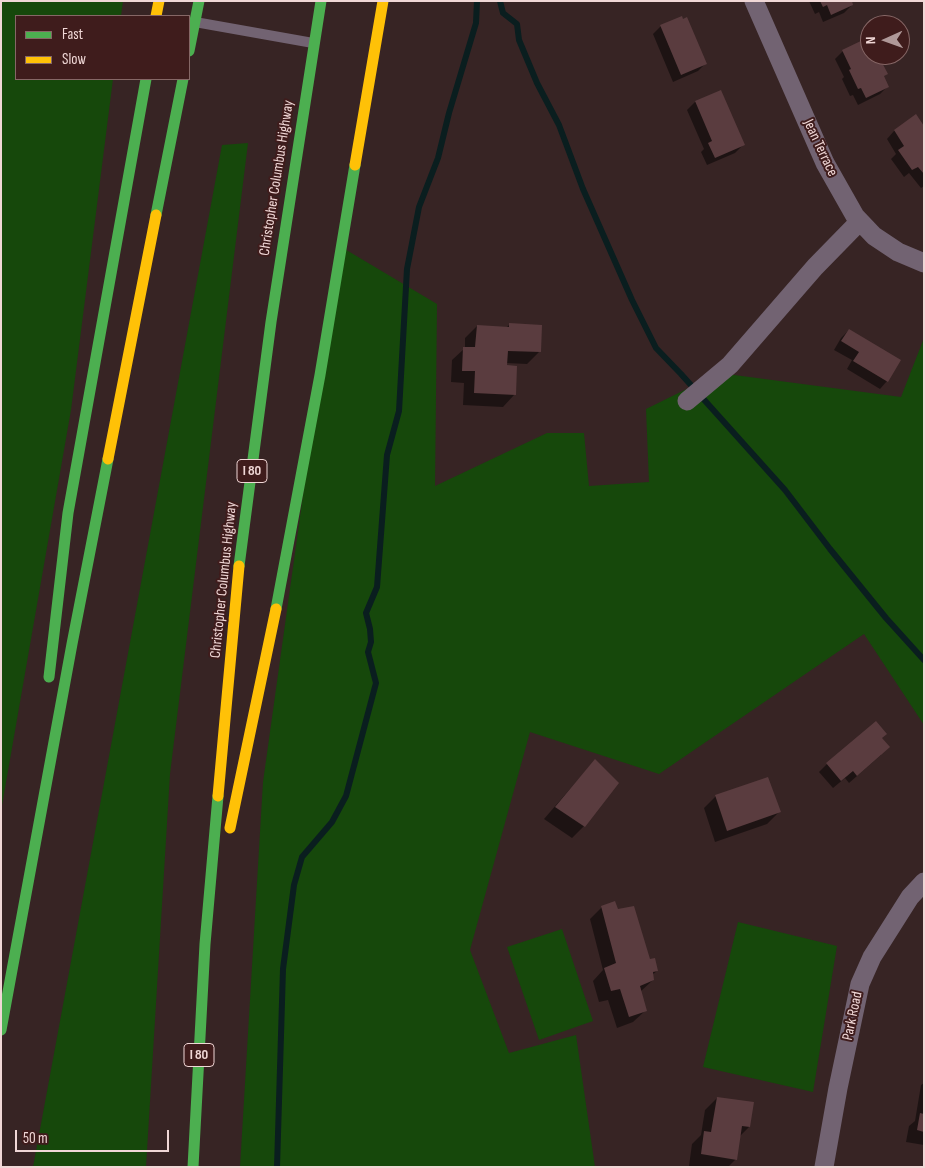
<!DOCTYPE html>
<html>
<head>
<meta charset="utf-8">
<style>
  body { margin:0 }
  #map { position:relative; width:925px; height:1168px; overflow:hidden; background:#372424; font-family:"Sofia Sans Condensed",sans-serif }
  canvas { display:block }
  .frame { position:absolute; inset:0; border:2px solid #f0d7d6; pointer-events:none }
  .legend { position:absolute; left:15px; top:15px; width:175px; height:65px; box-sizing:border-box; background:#3f1c1c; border:1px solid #866766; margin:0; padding:6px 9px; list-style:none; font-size:15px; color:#f0d7d6 }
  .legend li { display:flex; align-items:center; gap:10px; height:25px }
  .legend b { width:25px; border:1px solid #866766 }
  .north { position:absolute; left:860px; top:15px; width:50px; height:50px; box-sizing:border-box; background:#3f1c1c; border:1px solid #866766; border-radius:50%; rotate:268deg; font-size:14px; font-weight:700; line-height:20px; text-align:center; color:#f0d7d6 }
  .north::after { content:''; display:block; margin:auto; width:18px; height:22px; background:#af9898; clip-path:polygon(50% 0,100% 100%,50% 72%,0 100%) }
  .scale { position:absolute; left:15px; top:1130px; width:154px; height:22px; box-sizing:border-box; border:2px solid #f0d7d6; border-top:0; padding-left:6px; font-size:15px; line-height:18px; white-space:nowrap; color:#f0d7d6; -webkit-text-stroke:4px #3f1c1c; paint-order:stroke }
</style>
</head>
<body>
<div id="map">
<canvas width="925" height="1168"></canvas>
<div class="frame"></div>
<ul class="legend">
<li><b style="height:6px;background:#4caf50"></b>Fast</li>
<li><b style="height:6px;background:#ffc107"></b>Slow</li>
</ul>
<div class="north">N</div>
<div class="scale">50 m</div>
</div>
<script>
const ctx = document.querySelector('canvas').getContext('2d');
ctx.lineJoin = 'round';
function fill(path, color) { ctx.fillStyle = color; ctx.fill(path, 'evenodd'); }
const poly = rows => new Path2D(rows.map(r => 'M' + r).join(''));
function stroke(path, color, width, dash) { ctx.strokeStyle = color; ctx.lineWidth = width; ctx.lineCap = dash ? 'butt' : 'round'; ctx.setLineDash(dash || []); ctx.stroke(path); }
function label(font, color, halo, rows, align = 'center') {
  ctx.font = font + ' "Sofia Sans Condensed",sans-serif'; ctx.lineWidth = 4; ctx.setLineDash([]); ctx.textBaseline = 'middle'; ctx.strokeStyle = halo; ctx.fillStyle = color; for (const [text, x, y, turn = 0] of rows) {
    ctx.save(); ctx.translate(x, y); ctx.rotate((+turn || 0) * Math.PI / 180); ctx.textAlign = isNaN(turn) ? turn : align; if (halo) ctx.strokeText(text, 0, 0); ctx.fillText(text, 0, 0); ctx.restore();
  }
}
fill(poly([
  [1,1,123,1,121,16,16,16,16,79,113,79,71,410,1,811],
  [248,143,170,774,146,1167,33,1167,222,145],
  [338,245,437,304,435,486,547,433,584,433,589,486,649,482,646,409,719,373,901,397,924,338,924,725,864,634,659,774,530,732,470,950,509,1053,576,1035,595,1167,240,1167,263,782],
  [738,922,837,946,813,1092,703,1067],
  [562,929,593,1021,539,1040,507,947]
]), '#16480b');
fill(poly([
  [809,1,850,1,852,5,844,13,823,22,819,12,815,14],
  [683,20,706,63,698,71,673,82,653,34,661,26],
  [843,51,870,52,870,55,887,87,880,94,858,105,853,95,850,96,842,79,844,77,835,59],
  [721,91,743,145,735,153,707,165,701,152,704,149,687,110,695,102],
  [915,116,924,128,924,186,921,188,909,173,904,177,891,159,896,154,887,139,894,131],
  [510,324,539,352,527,364,506,363,514,395,503,407,463,405,464,383,451,382,452,360,465,348,465,338,477,326,506,328],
  [849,330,887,381,880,389,847,369,852,360,834,350,841,338],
  [881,738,881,755,849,783,845,778,833,788,819,772,827,764],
  [595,760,584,826,572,838,544,819],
  [716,796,779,812,767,824,715,842,704,808],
  [602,907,657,971,652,975,653,980,640,992,645,1011,633,1022,617,1028,608,1000,599,1002,593,981,603,970,590,919],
  [924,1083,924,1145,906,1142,909,1126,915,1121,921,1085],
  [717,1098,752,1103,749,1127,739,1137,736,1159,728,1167,689,1166,692,1144,701,1135,705,1110]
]), '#0007');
stroke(poly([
  [500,1,503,13,517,24,519,40,537,83,559,125,583,189,632,300,656,348,681,374,785,490,830,549,886,618,924,660],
  [277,1167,283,969,294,885,302,857,332,822,346,796,376,683,368,652,371,642,370,629,366,613,377,587,387,455,399,411,407,269,419,207,438,158,449,113,476,23,477,1]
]), '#0a1e1f', 6);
fill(poly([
  [820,1,852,1,853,5,831,15,827,5,823,7],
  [682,16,683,19,687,17,707,64,681,75,660,25],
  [865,39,870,49,870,55,873,55,874,57,878,55,888,74,884,76,889,87,866,98,861,88,858,89,849,70,851,69,842,50],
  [721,90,745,145,715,158,708,143,712,141,695,101],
  [916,114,924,126,924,174,918,167,912,170,898,150,904,146,894,130],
  [509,323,542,325,541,352,508,351,507,365,517,366,516,395,474,393,475,371,462,371,463,347,475,347,477,325,509,327],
  [849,329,901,360,888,382,853,361,859,352,841,341],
  [876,721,887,734,882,738,890,747,857,776,853,771,841,781,826,763],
  [595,759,619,783,585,827,555,807],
  [768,777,781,812,727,831,715,795],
  [615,901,618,909,634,906,650,959,655,958,658,971,653,972,654,980,640,986,647,1011,629,1017,620,989,611,991,604,968,616,963,601,906],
  [717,1097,754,1102,750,1127,742,1126,737,1160,701,1154,704,1131,711,1132],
  [920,1113,924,1114,924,1132,917,1130]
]), '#5a3c3f');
stroke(poly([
  [195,22,313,43]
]), '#726372', 10);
stroke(poly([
  [754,1,825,163,855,216,874,236,898,252,924,263],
  [687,401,730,365,815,267,859,222],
  [824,1167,838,1088,860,984,872,957,910,897,924,882]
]), '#726372', 19);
stroke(poly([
  [189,51,199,1],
  [156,215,183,79],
  [239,566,271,322,321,1],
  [276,609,320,375,355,165],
  [49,677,68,513,146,79],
  [1,1030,72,644,108,459],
  [193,1167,205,944,218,796]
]), '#4caf50', 11);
stroke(poly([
  [156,16,159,1],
  [355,165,383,1],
  [108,459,156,215],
  [218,796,239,566],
  [230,828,276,609]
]), '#ffc107', 11);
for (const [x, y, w] of [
  [252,471,30],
  [199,1055,30]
]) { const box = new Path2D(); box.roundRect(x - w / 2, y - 11.5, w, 23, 4); ctx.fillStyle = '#3f1c1c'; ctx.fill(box); stroke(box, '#f0d7d6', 1); }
label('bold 14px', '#f0d7d6', null, [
  ["I 80",252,471],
  ["I 80",199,1055]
]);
label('15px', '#f0d7d6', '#3f1c1c', [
  ["Jean Terrace",820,148,65],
  ["Christopher Columbus Highway",277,178,-81],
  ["Christopher Columbus Highway",224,580,-84],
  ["Park Road",853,1016,-78]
]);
</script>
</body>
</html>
